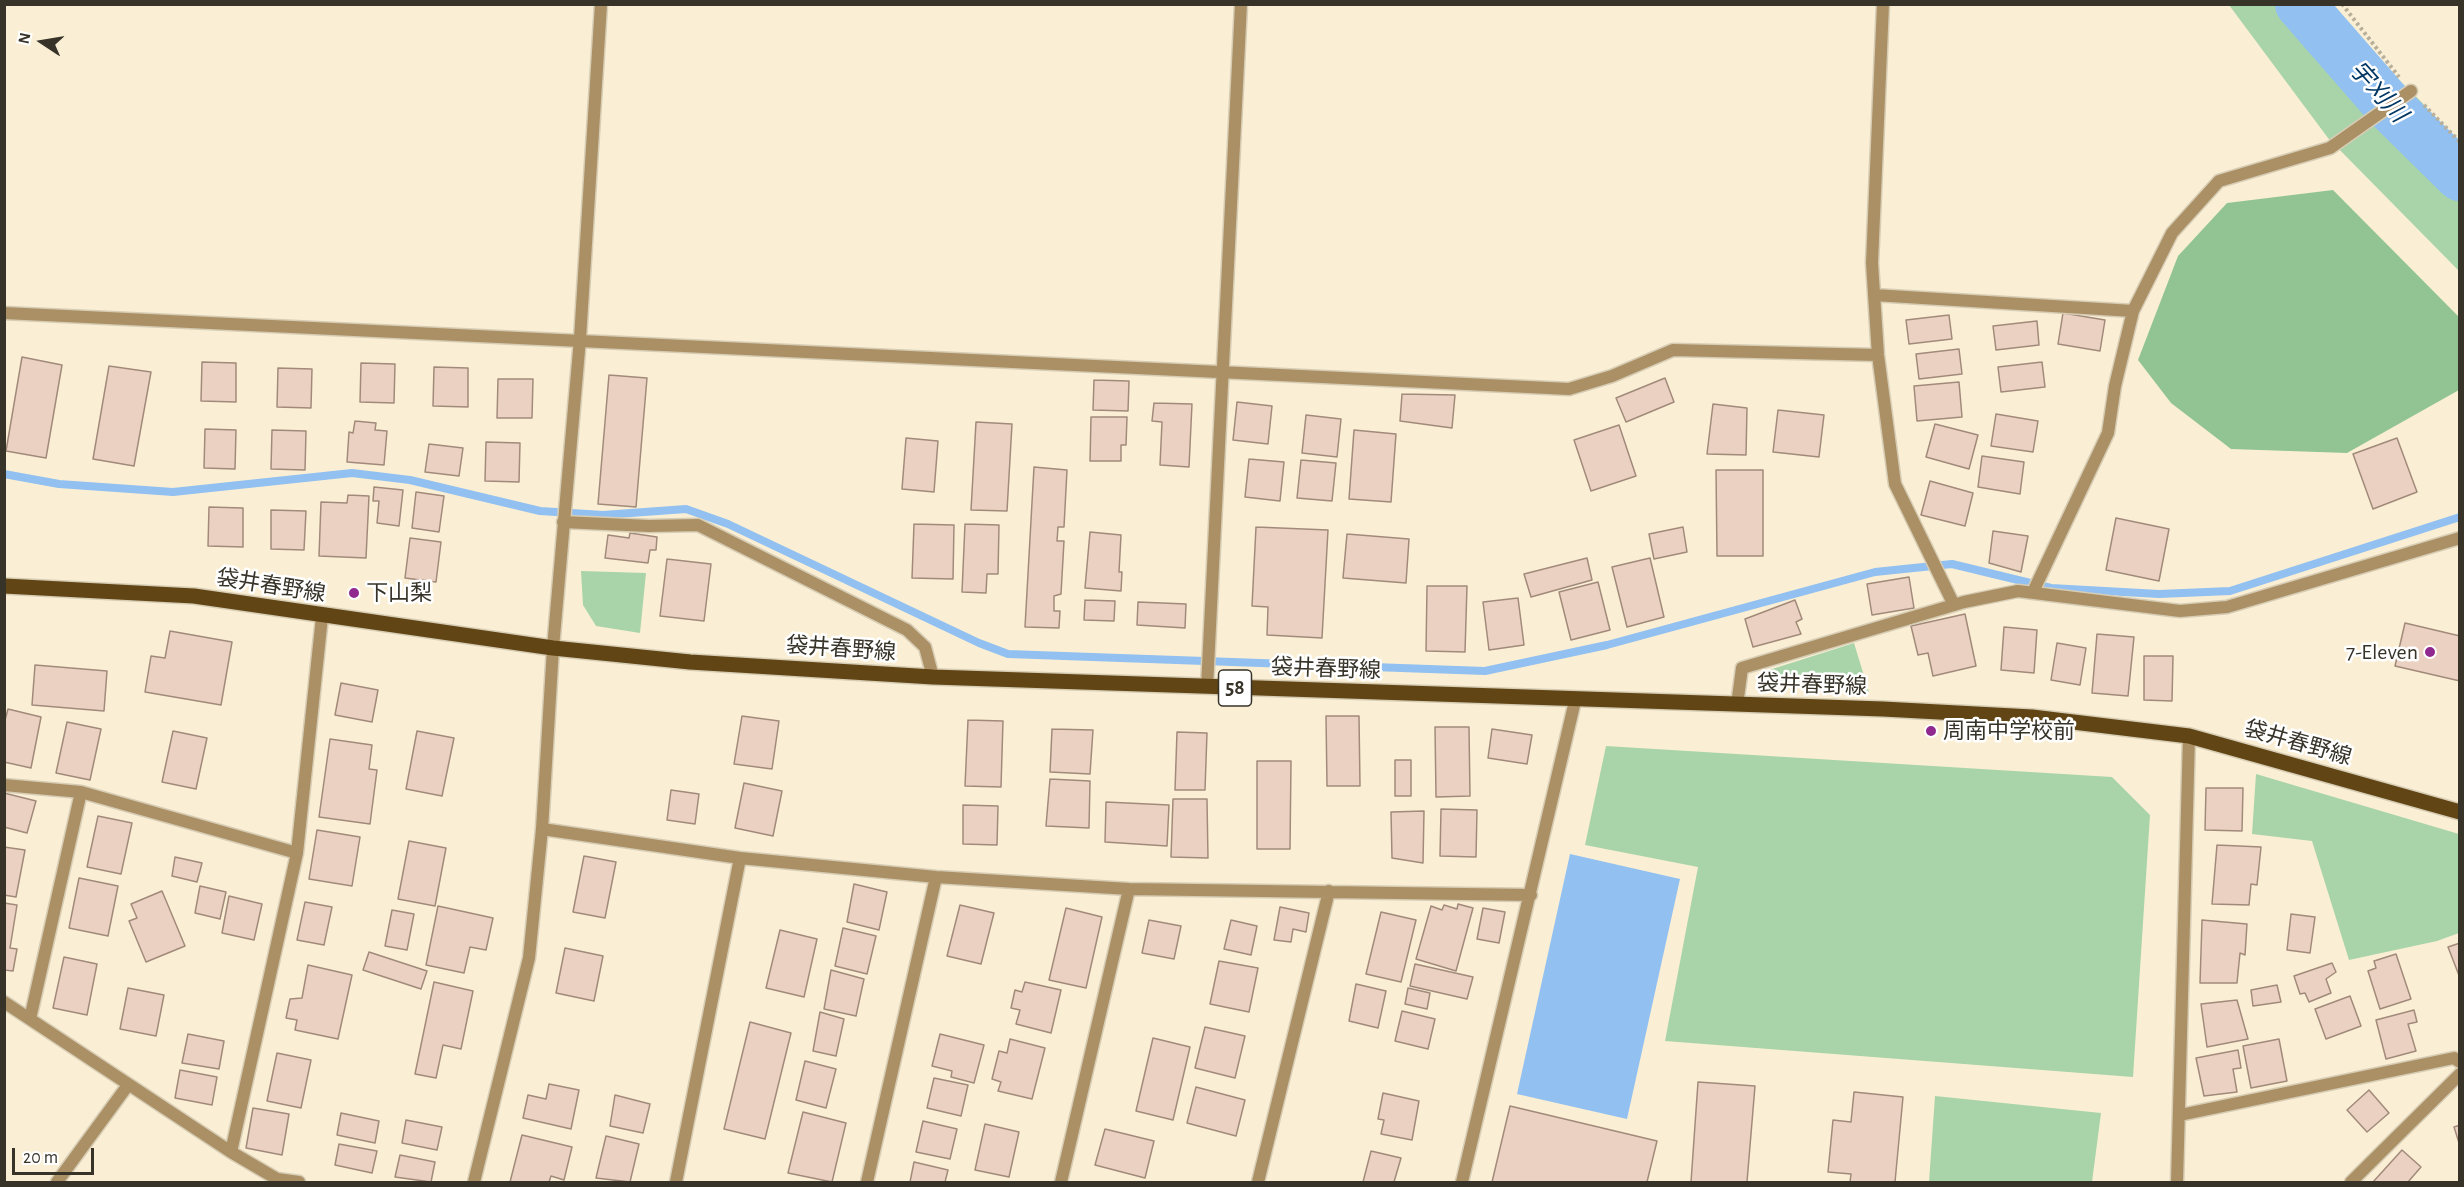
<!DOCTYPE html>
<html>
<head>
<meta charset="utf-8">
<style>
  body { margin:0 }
  #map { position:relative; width:2464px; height:1187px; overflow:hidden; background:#faefd4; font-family:"Alegreya Sans",sans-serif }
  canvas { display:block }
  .frame { position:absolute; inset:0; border:6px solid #373329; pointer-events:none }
  .north { position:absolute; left:12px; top:12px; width:60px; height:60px; -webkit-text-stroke:4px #fff; paint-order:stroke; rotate:282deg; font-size:16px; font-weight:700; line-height:24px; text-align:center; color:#373329 }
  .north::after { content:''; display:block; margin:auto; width:21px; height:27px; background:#373329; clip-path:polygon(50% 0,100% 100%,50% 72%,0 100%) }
  .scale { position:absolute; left:12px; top:1148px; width:82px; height:27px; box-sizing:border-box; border:3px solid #373329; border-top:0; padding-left:8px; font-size:18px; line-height:21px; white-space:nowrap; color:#373329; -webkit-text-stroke:4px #fff; paint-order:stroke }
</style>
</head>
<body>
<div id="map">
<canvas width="2464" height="1187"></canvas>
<div class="frame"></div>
<div class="north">N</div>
<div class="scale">20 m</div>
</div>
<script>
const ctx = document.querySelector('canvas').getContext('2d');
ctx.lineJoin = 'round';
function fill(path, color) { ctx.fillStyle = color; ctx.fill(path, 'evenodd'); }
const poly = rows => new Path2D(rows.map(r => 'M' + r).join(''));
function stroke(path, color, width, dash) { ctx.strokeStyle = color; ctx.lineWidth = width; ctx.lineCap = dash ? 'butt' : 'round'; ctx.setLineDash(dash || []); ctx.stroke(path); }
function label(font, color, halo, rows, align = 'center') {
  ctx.font = font + ' "Alegreya Sans","Noto Sans JP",sans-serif'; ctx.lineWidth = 5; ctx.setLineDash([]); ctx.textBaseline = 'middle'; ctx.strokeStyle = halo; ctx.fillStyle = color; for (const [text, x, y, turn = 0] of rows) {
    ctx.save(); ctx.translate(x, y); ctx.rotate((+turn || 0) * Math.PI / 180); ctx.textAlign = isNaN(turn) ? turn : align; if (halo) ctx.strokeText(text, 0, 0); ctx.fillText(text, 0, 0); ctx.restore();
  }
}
fill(poly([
  [2229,5,2333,5,2387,71,2411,91,2459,142,2459,271,2328,138],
  [581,571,646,573,640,633,596,626,583,605],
  [1854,643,1869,692,1784,684,1769,670],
  [1606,746,2112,777,2150,815,2133,1077,1665,1041,1698,867,1585,845],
  [2256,774,2459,834,2459,933,2437,941,2349,960,2312,841,2252,834],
  [1935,1096,2101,1113,2092,1182,1929,1182]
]), '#a9d4aa');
fill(poly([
  [2333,190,2459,317,2459,390,2347,453,2231,449,2171,403,2138,360,2178,256,2227,203]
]), '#92c493');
fill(poly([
  [1570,854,1680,879,1627,1119,1517,1094]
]), '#91c0f1');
stroke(poly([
  [4,474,59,484,173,492,352,473,410,480,540,511,603,515,686,509,728,524,979,643,1008,654,1485,671,1607,645,1875,572,1952,564,2051,588,2159,594,2230,591,2460,517]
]), '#91c0f1', 8);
stroke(poly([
  [2300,4,2389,106,2460,176]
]), '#91c0f1', 50);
const building = poly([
  [2063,313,2105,320,2100,351,2058,344,2063,313],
  [1949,315,1952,339,1909,344,1906,320,1949,315],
  [2037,321,2039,345,1996,350,1993,326,2037,321],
  [1959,349,1962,374,1919,379,1916,354,1959,349],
  [22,357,62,365,46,458,6,451,22,357],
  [202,362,236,363,236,402,201,401,202,362],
  [2042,362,2045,387,2001,392,1998,367,2042,362],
  [361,363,395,364,394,403,360,402,361,363],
  [109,366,151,372,134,466,93,459,109,366],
  [434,367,468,368,468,407,433,406,434,367],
  [278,368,312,369,311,408,277,407,278,368],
  [609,375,647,378,636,507,598,504,609,375],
  [1665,378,1674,402,1626,422,1616,398,1665,378],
  [498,379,533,379,532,418,497,418,498,379],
  [1094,380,1129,381,1128,411,1093,410,1094,380],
  [1959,382,1962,417,1917,421,1914,386,1959,382],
  [1402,394,1455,395,1452,428,1400,421,1402,394],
  [1237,402,1272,406,1268,444,1233,440,1237,402],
  [1154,403,1192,404,1189,467,1160,465,1162,422,1152,421,1154,403],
  [1713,404,1747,408,1746,455,1707,454,1713,404],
  [1778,410,1824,415,1819,457,1773,452,1778,410],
  [1996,414,2038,421,2033,452,1991,446,1996,414],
  [1306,415,1341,419,1337,457,1302,453,1306,415],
  [1091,417,1127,417,1126,445,1121,445,1121,461,1090,461,1091,417],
  [355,421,376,423,375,430,387,431,384,465,347,462,349,432,353,433,355,421],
  [976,422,1012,424,1007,511,971,510,976,422],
  [1935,424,1978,435,1969,469,1926,457,1935,424],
  [1619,425,1636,476,1591,491,1574,440,1619,425],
  [205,429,236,430,235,469,204,468,205,429],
  [272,430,306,431,305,470,271,469,272,430],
  [1354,430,1396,434,1391,502,1349,499,1354,430],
  [906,438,938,441,934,492,902,489,906,438],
  [2397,438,2417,492,2373,509,2353,454,2397,438],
  [486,442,520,443,519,482,485,481,486,442],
  [429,444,463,448,459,476,425,472,429,444],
  [1982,456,2024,462,2020,494,1978,487,1982,456],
  [1249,459,1284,462,1280,501,1245,497,1249,459],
  [1301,460,1336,463,1332,501,1297,498,1301,460],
  [1034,467,1067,470,1064,527,1058,527,1057,541,1064,541,1061,594,1054,596,1054,611,1060,611,1059,628,1025,627,1034,467],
  [1716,470,1763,470,1763,556,1717,556,1716,470],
  [1930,481,1973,493,1965,526,1921,515,1930,481],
  [374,487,403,490,399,526,377,523,379,501,373,501,374,487],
  [416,492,444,496,439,532,412,528,416,492],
  [348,495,369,496,366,558,319,556,321,502,347,503,348,495],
  [209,507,243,508,243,547,208,546,209,507],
  [271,510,306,511,304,550,271,549,271,510],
  [2116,518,2169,529,2159,581,2106,570,2116,518],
  [914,524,954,525,953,579,912,578,914,524],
  [965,524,999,525,998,574,987,574,986,593,962,592,965,524],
  [1256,527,1328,530,1322,638,1267,635,1268,607,1252,606,1256,527],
  [1683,527,1687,552,1654,559,1649,534,1683,527],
  [1993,531,2028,536,2021,572,1989,563,1993,531],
  [1090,532,1121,535,1119,572,1122,572,1121,591,1085,588,1090,532],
  [630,533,657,537,656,550,650,550,648,563,605,558,608,535,629,538,630,533],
  [1347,534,1409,539,1406,583,1343,578,1347,534],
  [410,538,441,542,436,582,405,578,410,538],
  [1587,558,1592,580,1531,597,1524,574,1587,558],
  [1650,558,1664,617,1627,627,1612,567,1650,558],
  [667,559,711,564,704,621,660,616,667,559],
  [1909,577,1914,608,1872,615,1867,584,1909,577],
  [1598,582,1610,630,1571,640,1559,592,1598,582],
  [1427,586,1467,586,1465,652,1426,651,1427,586],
  [1518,598,1524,645,1489,650,1483,602,1518,598],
  [1085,600,1115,601,1114,621,1084,620,1085,600],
  [1795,600,1802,619,1796,622,1801,634,1753,647,1745,619,1795,600],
  [1138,602,1186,604,1185,628,1137,625,1138,602],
  [1965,614,1976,666,1933,676,1928,653,1918,655,1911,626,1965,614],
  [2405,623,2460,636,2460,681,2395,666,2405,623],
  [2004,627,2037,630,2034,673,2001,670,2004,627],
  [170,631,232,642,221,705,145,692,151,656,165,658,170,631],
  [2097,634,2134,637,2128,696,2092,693,2097,634],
  [2057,643,2086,648,2080,685,2051,680,2057,643],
  [2144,656,2173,656,2172,701,2144,700,2144,656],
  [35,665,107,671,104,711,32,705,35,665],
  [341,683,378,690,372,722,335,715,341,683],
  [8,709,41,717,31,768,4,762,4,724,8,709],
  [742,716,779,721,772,769,734,764,742,716],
  [1326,716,1359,716,1360,786,1327,786,1326,716],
  [968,720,1003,721,1001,787,965,786,968,720],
  [67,722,101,729,90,780,56,773,67,722],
  [1435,727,1469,727,1470,796,1436,797,1435,727],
  [1052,729,1093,730,1090,774,1050,772,1052,729],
  [1492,729,1532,735,1527,764,1488,758,1492,729],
  [173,731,207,738,196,789,162,782,173,731],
  [417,731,454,738,442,796,406,789,417,731],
  [1177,732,1207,733,1205,790,1175,790,1177,732],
  [330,739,372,745,369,769,377,770,370,824,319,817,330,739],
  [1395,760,1411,760,1411,796,1395,796,1395,760],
  [1257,761,1291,761,1290,849,1257,849,1257,761],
  [1050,779,1090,781,1089,828,1046,826,1050,779],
  [744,783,782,791,773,836,735,828,744,783],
  [2206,788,2243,788,2242,831,2205,830,2206,788],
  [671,790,699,794,695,824,667,820,671,790],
  [4,793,36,801,27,833,4,827,4,793],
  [1173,799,1207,799,1208,858,1171,857,1173,799],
  [1106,802,1169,805,1167,846,1105,842,1106,802],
  [963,805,998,806,997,845,963,844,963,805],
  [1441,809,1477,810,1476,857,1440,856,1441,809],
  [1424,811,1423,863,1392,858,1391,812,1424,811],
  [98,816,132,823,121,874,87,867,98,816],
  [317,830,360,837,352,886,309,879,317,830],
  [409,841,446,848,435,906,398,899,409,841],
  [2217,845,2261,847,2257,885,2251,884,2249,905,2212,904,2217,845],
  [4,847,25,850,16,897,4,895,4,847],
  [584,856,616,862,605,918,573,912,584,856],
  [175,857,202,863,197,882,172,876,175,857],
  [79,878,118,886,108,936,69,928,79,878],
  [854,884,887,892,879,930,847,922,854,884],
  [200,886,226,892,220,919,195,913,200,886],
  [162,891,185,946,146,962,129,921,137,918,131,904,162,891],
  [229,896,262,904,254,940,222,933,229,896],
  [305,902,332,907,324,945,297,940,305,902],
  [4,903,17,905,10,948,17,949,13,971,4,970,4,903],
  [1458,904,1473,908,1456,971,1416,959,1431,906,1442,910,1444,905,1457,909,1458,904],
  [960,905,994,913,981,964,947,956,960,905],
  [438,906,493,918,486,950,470,947,464,973,426,965,438,906],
  [1280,907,1309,913,1306,932,1293,929,1291,942,1274,940,1280,907],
  [1066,908,1102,917,1086,988,1049,980,1066,908],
  [1483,908,1505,912,1499,943,1477,939,1483,908],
  [392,910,414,914,407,950,385,946,392,910],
  [1381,912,1416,920,1401,982,1366,974,1381,912],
  [2291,914,2315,917,2310,953,2287,950,2291,914],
  [1149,920,1181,926,1174,959,1142,953,1149,920],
  [1231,920,1257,926,1251,955,1224,949,1231,920],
  [2202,920,2247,924,2245,955,2240,953,2237,983,2200,983,2202,920],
  [843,928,876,936,867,974,835,966,843,928],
  [780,930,817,939,804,997,766,988,780,930],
  [2460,943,2460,978,2448,947,2460,943],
  [565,948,603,956,594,1001,556,993,565,948],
  [369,952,427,971,421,989,363,970,369,952],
  [2396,954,2411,999,2380,1009,2368,971,2376,968,2374,961,2396,954],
  [64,957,97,964,87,1015,53,1008,64,957],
  [1219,961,1258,968,1249,1012,1210,1004,1219,961],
  [2332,963,2336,972,2326,979,2331,993,2309,1002,2305,993,2300,994,2294,976,2332,963],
  [1415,964,1473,977,1467,999,1410,986,1415,964],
  [308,965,352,975,338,1039,295,1030,297,1020,286,1018,290,999,302,998,308,965],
  [831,970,864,979,856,1016,824,1009,831,970],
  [434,982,473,991,461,1049,443,1045,436,1078,415,1074,434,982],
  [1025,982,1061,990,1051,1033,1016,1024,1020,1010,1011,1008,1015,990,1022,992,1025,982],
  [1356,984,1386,991,1378,1028,1349,1021,1356,984],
  [2277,985,2281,1002,2253,1006,2251,990,2277,985],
  [128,988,164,995,156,1036,120,1029,128,988],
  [1408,988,1430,993,1427,1009,1405,1004,1408,988],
  [2350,996,2361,1026,2326,1039,2315,1009,2350,996],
  [2237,1000,2248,1039,2207,1047,2201,1004,2237,1000],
  [2414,1010,2417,1022,2408,1024,2416,1051,2386,1059,2376,1020,2414,1010],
  [1402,1011,1435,1019,1428,1049,1395,1041,1402,1011],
  [820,1012,844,1019,836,1056,813,1051,820,1012],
  [750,1022,791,1033,765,1139,724,1129,750,1022],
  [1205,1027,1245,1036,1235,1078,1195,1068,1205,1027],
  [188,1034,224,1041,219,1069,182,1063,188,1034],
  [940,1034,984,1045,974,1083,951,1077,952,1071,932,1066,940,1034],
  [1153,1038,1190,1047,1173,1120,1136,1111,1153,1038],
  [1010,1039,1045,1048,1032,1099,998,1091,1001,1082,992,1079,999,1051,1007,1053,1010,1039],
  [2279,1039,2287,1081,2251,1088,2243,1046,2279,1039],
  [2238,1050,2241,1068,2233,1069,2237,1092,2204,1096,2196,1058,2238,1050],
  [277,1053,311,1060,301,1108,267,1101,277,1053],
  [805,1061,836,1069,826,1108,796,1100,805,1061],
  [180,1070,217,1077,212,1105,175,1098,180,1070],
  [934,1078,968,1085,961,1116,927,1108,934,1078],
  [1698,1082,1755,1086,1747,1182,1691,1182,1698,1082],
  [549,1084,579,1090,571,1129,523,1118,528,1095,546,1099,549,1084],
  [1196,1087,1245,1100,1236,1136,1187,1123,1196,1087],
  [2369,1090,2389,1113,2367,1132,2347,1110,2369,1090],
  [1854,1092,1903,1097,1895,1182,1850,1182,1851,1174,1828,1172,1833,1120,1851,1122,1854,1092],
  [1383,1093,1419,1101,1412,1140,1381,1134,1384,1120,1378,1119,1383,1093],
  [615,1095,650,1104,643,1133,610,1126,615,1095],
  [1510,1106,1657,1141,1647,1182,1492,1182,1510,1106],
  [253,1108,289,1114,282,1155,246,1148,253,1108],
  [803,1112,846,1123,832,1182,788,1173,803,1112],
  [341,1113,379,1121,375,1143,337,1135,341,1113],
  [406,1120,442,1127,437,1150,402,1143,406,1120],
  [923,1121,957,1129,950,1159,916,1152,923,1121],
  [985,1124,1019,1132,1009,1177,975,1170,985,1124],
  [2460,1125,2460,1146,2454,1127,2460,1125],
  [1105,1129,1154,1141,1145,1178,1095,1165,1105,1129],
  [522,1135,572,1147,564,1180,551,1176,549,1182,510,1182,522,1135],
  [606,1136,639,1144,630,1182,596,1178,606,1136],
  [339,1144,377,1151,372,1173,335,1165,339,1144],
  [2402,1150,2421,1167,2408,1182,2373,1182,2402,1150],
  [1371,1151,1401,1158,1394,1182,1363,1182,1371,1151],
  [400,1155,435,1162,431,1182,395,1177,400,1155],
  [914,1162,948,1170,945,1182,910,1182,914,1162]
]);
fill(building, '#ebd1c1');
stroke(building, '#a28a7b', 1.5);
const minor = poly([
  [1883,4,1872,263,1878,355,1895,484,1954,605],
  [1874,295,2133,311],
  [4,313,1569,389,1612,376,1673,350,1878,355],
  [563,522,649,526,698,525,907,630,925,647,933,677],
  [2033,592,2108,433,2115,386,2133,311,2172,233,2219,181,2330,148,2411,91],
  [1207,687,1241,4],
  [1737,705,1742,668,1964,602,2018,591,2180,611,2227,607,2460,538],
  [4,785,81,792,297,853],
  [542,829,740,858,936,877,1129,889,1531,895],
  [4,1002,231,1152,277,1179,299,1182],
  [30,1019,81,792],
  [2180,1115,2454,1058,2460,1062],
  [231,1152,297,853,322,617],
  [57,1182,128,1085],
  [676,1182,740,858],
  [867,1182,936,877],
  [1061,1182,1129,889],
  [1258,1182,1329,891],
  [1462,1182,1575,701],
  [2177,1182,2189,736]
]);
const tertiary = poly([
  [474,1182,529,958,542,829,553,648,580,339,601,4],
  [2351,1182,2460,1074]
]);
const primary = poly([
  [4,586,194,596,553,648,690,662,933,677,1883,709,2032,717,2189,736,2460,812]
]);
stroke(minor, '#d7cdb5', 15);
stroke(tertiary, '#d7cdb5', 15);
stroke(primary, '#d7cdb5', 18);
stroke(poly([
  [2342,4,2399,77],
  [2424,105,2460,142]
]), '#b7af9a', 4, [3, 3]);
stroke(minor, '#ab9066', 12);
stroke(tertiary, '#ab9066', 12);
stroke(primary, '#614514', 15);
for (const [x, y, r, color] of [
  [354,593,6,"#8f298f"],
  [2430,652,6,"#8f298f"],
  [1931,731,6,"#8f298f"]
]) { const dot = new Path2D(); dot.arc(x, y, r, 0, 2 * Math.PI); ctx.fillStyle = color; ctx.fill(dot); stroke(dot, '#fff', 2); }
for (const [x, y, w] of [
  [1235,688,33]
]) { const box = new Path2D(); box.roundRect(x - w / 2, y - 18, w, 36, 4.5); ctx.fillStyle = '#fff'; ctx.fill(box); stroke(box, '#373329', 1.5); }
label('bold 21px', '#373329', null, [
  ["58",1235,688]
]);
label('22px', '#373329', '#fff', [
  ["袋井春野線",271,586,9],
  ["袋井春野線",841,649,4],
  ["袋井春野線",1326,669,2],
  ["袋井春野線",1812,685,2],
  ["袋井春野線",2298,743,16]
]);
label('22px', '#373329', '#fff', [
  ["下山梨",366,593],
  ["7-Eleven",2418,652,"right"],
  ["周南中学校前",1943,731]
], 'left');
label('italic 24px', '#013763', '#fff', [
  ["宇刈川",2378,92,48]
]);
</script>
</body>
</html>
